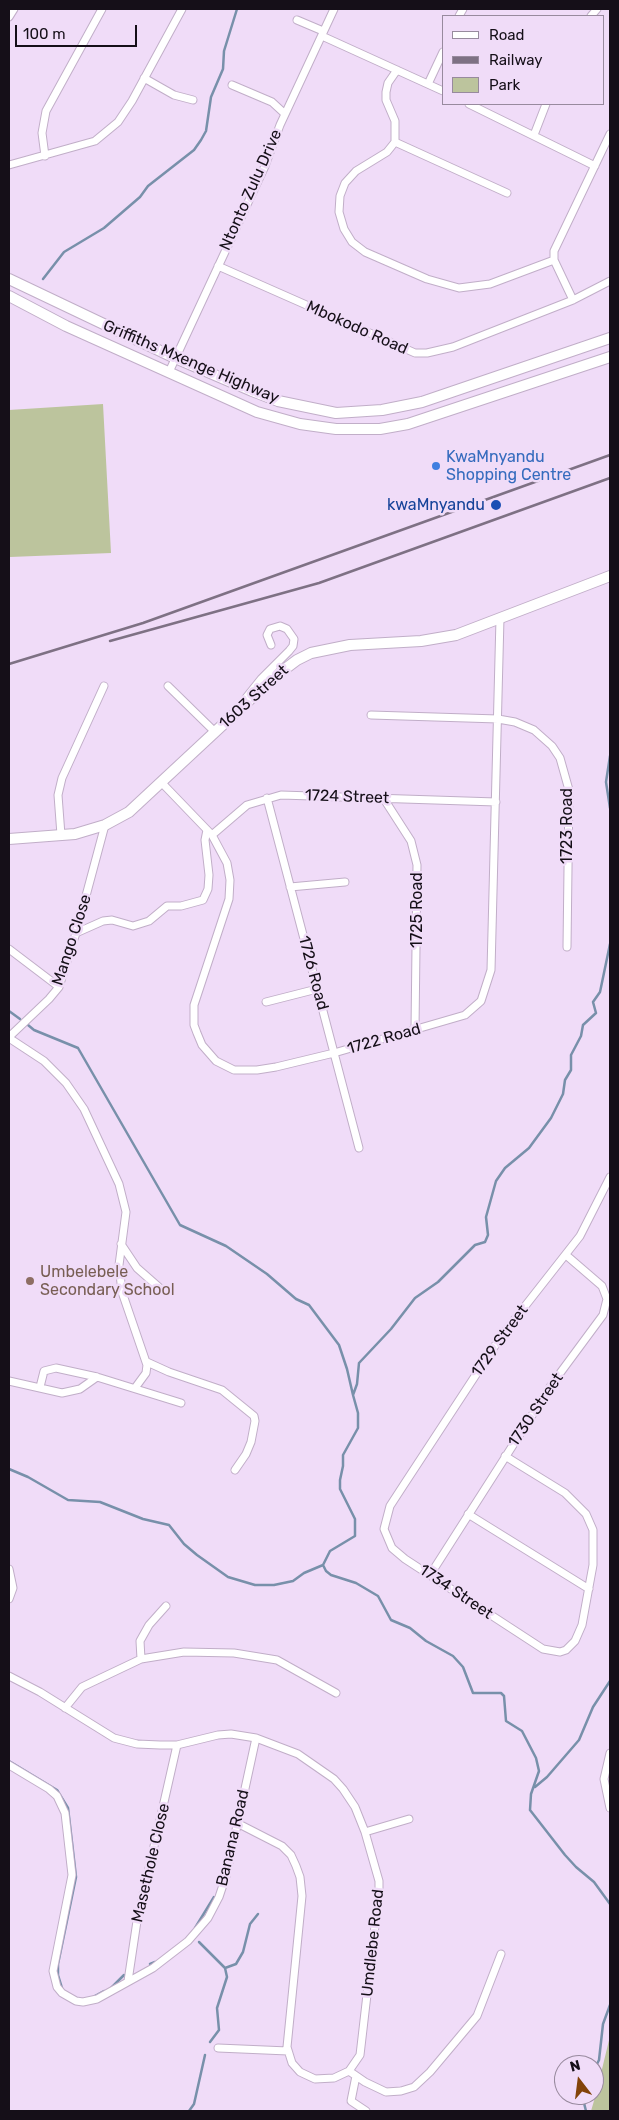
<!DOCTYPE html>
<html>
<head>
<meta charset="utf-8">
<style>
  body { margin:0 }
  #map { position:relative; width:619px; height:2120px; overflow:hidden; background:#f0dcf8; font-family:Rubik,sans-serif }
  canvas { display:block }
  .frame { position:absolute; inset:0; border:10px solid #150f18; pointer-events:none }
  .legend { position:absolute; left:442px; top:15px; width:162px; height:90px; box-sizing:border-box; background:#f0dcf8; border:1px solid #988a9e; margin:0; padding:6px 9px; list-style:none; font-size:15px; color:#150f18 }
  .legend li { display:flex; align-items:center; gap:10px; height:25px }
  .legend b { width:25px; border:1px solid #988a9e }
  .north { position:absolute; left:554px; top:2055px; width:50px; height:50px; box-sizing:border-box; background:#f0dcf8; border:1px solid #988a9e; border-radius:50%; rotate:345deg; font-size:14px; font-weight:700; line-height:20px; text-align:center; color:#150f18 }
  .north::after { content:''; display:block; margin:auto; width:18px; height:22px; background:#834309; clip-path:polygon(50% 0,100% 100%,50% 72%,0 100%) }
  .scale { position:absolute; left:15px; top:25px; width:122px; height:22px; box-sizing:border-box; border:2px solid #150f18; border-top:0; padding-left:6px; font-size:15px; line-height:18px; white-space:nowrap; color:#150f18; -webkit-text-stroke:4px #f0dcf8; paint-order:stroke }
</style>
</head>
<body>
<div id="map">
<canvas width="619" height="2120"></canvas>
<div class="frame"></div>
<ul class="legend">
<li><b style="height:6px;background:#fff"></b>Road</li>
<li><b style="height:6px;background:#7e7184"></b>Railway</li>
<li><b style="height:14px;background:#bcc49d"></b>Park</li>
</ul>
<div class="north">N</div>
<div class="scale">100 m</div>
</div>
<script>
const ctx = document.querySelector('canvas').getContext('2d');
ctx.lineJoin = 'round';
function fill(path, color) { ctx.fillStyle = color; ctx.fill(path, 'evenodd'); }
const poly = rows => new Path2D(rows.map(r => 'M' + r).join(''));
function stroke(path, color, width, dash) { ctx.strokeStyle = color; ctx.lineWidth = width; ctx.lineCap = dash ? 'butt' : 'round'; ctx.setLineDash(dash || []); ctx.stroke(path); }
function label(font, color, halo, rows, align = 'center') {
  ctx.font = font + ' Rubik,sans-serif'; ctx.lineWidth = 5; ctx.setLineDash([]); ctx.textBaseline = 'middle'; ctx.strokeStyle = halo; ctx.fillStyle = color; for (const [text, x, y, turn = 0] of rows) {
    ctx.save(); ctx.translate(x, y); ctx.rotate((+turn || 0) * Math.PI / 180); ctx.textAlign = isNaN(turn) ? turn : align; if (halo) ctx.strokeText(text, 0, 0); ctx.fillText(text, 0, 0); ctx.restore();
  }
}
fill(poly([
  [103,404,111,553,10,557,9,410],
  [610,2036,610,2111,591,2111,596,2094]
]), '#bcc49d');
stroke(poly([
  [43,279,64,252,104,228,140,197,148,186,194,150,201,140,206,131,211,97,223,69,224,51,237,9],
  [610,756,606,782,610,808],
  [610,944,600,992,593,1002,596,1013,583,1025,581,1036,571,1055,571,1070,565,1080,563,1094,551,1118,529,1148,505,1168,496,1181,486,1217,488,1235,485,1242,475,1245,438,1282,415,1298,391,1329,359,1363,357,1384,353,1395,358,1413,358,1428,343,1455,343,1466,340,1480,340,1489,355,1519,355,1536,330,1551,323,1565,326,1571,331,1575,356,1583,378,1596,391,1620,410,1628,426,1641,453,1656,463,1667,473,1693,501,1693,504,1696,506,1721,522,1731,536,1758,539,1771,531,1794,530,1810,565,1855,576,1867,594,1882,610,1904],
  [9,1011,20,1019],
  [28,1025,34,1030,78,1048,180,1225,226,1246,267,1274,296,1299,309,1305,339,1345,347,1369,353,1395],
  [9,1469,28,1477,68,1500,100,1502,143,1519,169,1525,184,1544,197,1555,228,1577,255,1585,274,1585,293,1581,304,1573,323,1565],
  [9,1761,57,1790,68,1808,76,1877,58,1964,58,1975,62,1988],
  [535,1787,547,1777,579,1740,593,1707,610,1681],
  [195,1928,214,1897],
  [199,1942,225,1968,227,1977,217,2008,219,2030,210,2042],
  [150,1964,155,1962],
  [225,1968,236,1964,243,1952,250,1924,258,1914],
  [111,1988,124,1975],
  [93,1997,104,1991],
  [594,2070,599,2060,603,2024,610,2005],
  [582,2095,586,2111],
  [189,2111,194,2104,205,2055]
]), '#7890aa', 2.5);
const street = poly([
  [459,16,463,9],
  [591,16,597,9],
  [9,17,14,9],
  [297,20,323,31],
  [322,36,443,91],
  [397,70,388,83,386,92,386,100,395,121,395,142,387,152,356,171,345,183,340,196,339,212,344,229,352,242,365,252,427,279,459,288,490,284,554,260],
  [144,78,174,95,193,100],
  [428,84,443,52],
  [232,85,272,102,285,114],
  [469,104,595,166],
  [534,135,546,104],
  [395,142,507,193],
  [45,156,42,133,46,111,102,9],
  [9,165,95,141,118,122,132,101,182,9],
  [218,266,415,353,427,353,453,347,573,300,610,281],
  [573,300,554,260,554,251,610,134],
  [169,372,265,166,280,125,334,9],
  [168,686,215,732],
  [245,699,261,679,289,651,293,646,294,639,287,629,280,626,270,629,267,635,271,645],
  [371,715,498,719,515,722,534,730,552,746,560,758,569,790,567,947],
  [161,782,212,835,227,863,230,880,229,899,194,1005,194,1025,197,1033,202,1045,216,1061,234,1070,257,1070,276,1067,334,1053,465,1015,481,1001,491,970,500,618],
  [267,798,359,1148],
  [384,799,411,841,417,865,415,1029],
  [61,835,58,795,62,778,104,686],
  [212,835,247,805,281,795,496,802],
  [290,887,345,882],
  [76,933,103,921,112,920,133,926,149,921,167,906,181,906,203,900,208,889,209,875,205,840,207,830],
  [9,949,59,987],
  [266,1002,317,989],
  [9,1037,49,999,59,987,76,933,105,825],
  [9,1038,44,1061,66,1083,84,1109,119,1184,126,1212,119,1265,122,1292,147,1365,146,1373,135,1388],
  [121,1244,137,1268,162,1290],
  [147,1362,169,1372,222,1390,254,1416,255,1421,251,1442,246,1454,235,1470],
  [9,1381,62,1393,80,1389,97,1377],
  [40,1387,44,1371,56,1368,97,1377,181,1403],
  [505,1456,565,1493,586,1514,593,1530,593,1565,582,1625,575,1641,566,1650,560,1652,543,1649,405,1559,392,1548,384,1529,390,1506,403,1486,500,1338,580,1236,610,1177],
  [468,1514,589,1589],
  [9,1569,13,1588,9,1599],
  [430,1575,552,1384,603,1315,607,1299,602,1286,566,1255],
  [141,1659,140,1641,149,1625,166,1606],
  [9,1676,40,1692,114,1738,137,1744,160,1745,177,1745,218,1735,231,1734,256,1738,298,1754,334,1779,343,1789,355,1807,365,1832,379,1881,379,1891,360,2055,349,2071,334,2078,315,2079,300,2072,292,2063,287,2047,302,1896,300,1877,296,1866,291,1855,282,1846,237,1823],
  [65,1708,82,1687,141,1659,184,1652,234,1653,277,1660,336,1693],
  [610,1753,604,1779,610,1808],
  [9,1765,49,1789,57,1796,65,1813,72,1875,53,1971,57,1987,62,1993,76,2001,83,2002,97,1999,153,1968,188,1941,208,1918,219,1897,226,1876,256,1738],
  [365,1832,409,1819],
  [128,1981,137,1921,177,1745],
  [218,2048,288,2051],
  [349,2071,365,2082,386,2092,401,2091,414,2087,430,2072,477,2016,501,1954],
  [356,2076,351,2101,366,2111]
]);
const secondary = poly([
  [9,279,175,358,252,391,278,401,336,413,382,410,422,402,610,338],
  [9,296,66,326,257,412,300,424,336,429,380,429,408,424,610,357],
  [9,839,75,834,105,825,129,812,273,678,297,660,311,653,350,645,421,641,456,635,610,576]
]);
stroke(street, '#c1aec8', 9);
stroke(secondary, '#c1aec8', 12);
stroke(street, '#fff', 7);
stroke(secondary, '#fff', 10);
stroke(poly([
  [110,641,319,583,610,478],
  [9,664,143,623,610,455]
]), '#7e7184', 2.5);
for (const [x, y, r, color] of [
  [436,466,5,"#3f7fe0"],
  [496,505,6,"#1a4fb4"],
  [30,1281,5,"#8d6e63"]
]) { const dot = new Path2D(); dot.arc(x, y, r, 0, 2 * Math.PI); ctx.fillStyle = color; ctx.fill(dot); stroke(dot, '#f0dcf8', 2); }
label('16px', '#150f18', '#f0dcf8', [
  ["Ntonto Zulu Drive",251,190,-66],
  ["Mbokodo Road",357,328,24],
  ["Griffiths Mxenge Highway",191,362,23],
  ["1603 Street",254,697,-42],
  ["1724 Street",347,797,2],
  ["1723 Road",567,826,-90],
  ["1725 Road",417,910,-90],
  ["Mango Close",72,940,-72],
  ["1726 Road",313,973,75],
  ["1722 Road",384,1039,-16],
  ["1729 Street",500,1341,-54],
  ["1730 Street",536,1410,-56],
  ["1734 Street",456,1592,34],
  ["Banana Road",233,1838,-77],
  ["Masethole Close",151,1863,-77],
  ["Umdlebe Road",373,1943,-84]
]);
label('16px', '#366cbe', '#f0dcf8', [
  ["KwaMnyandu",446,457],
  ["Shopping Centre",446,475]
], 'left');
label('16px', '#164399', '#f0dcf8', [
  ["kwaMnyandu",485,505]
], 'right');
label('16px', '#785e54', '#f0dcf8', [
  ["Umbelebele",40,1272],
  ["Secondary School",40,1290]
], 'left');
</script>
</body>
</html>
